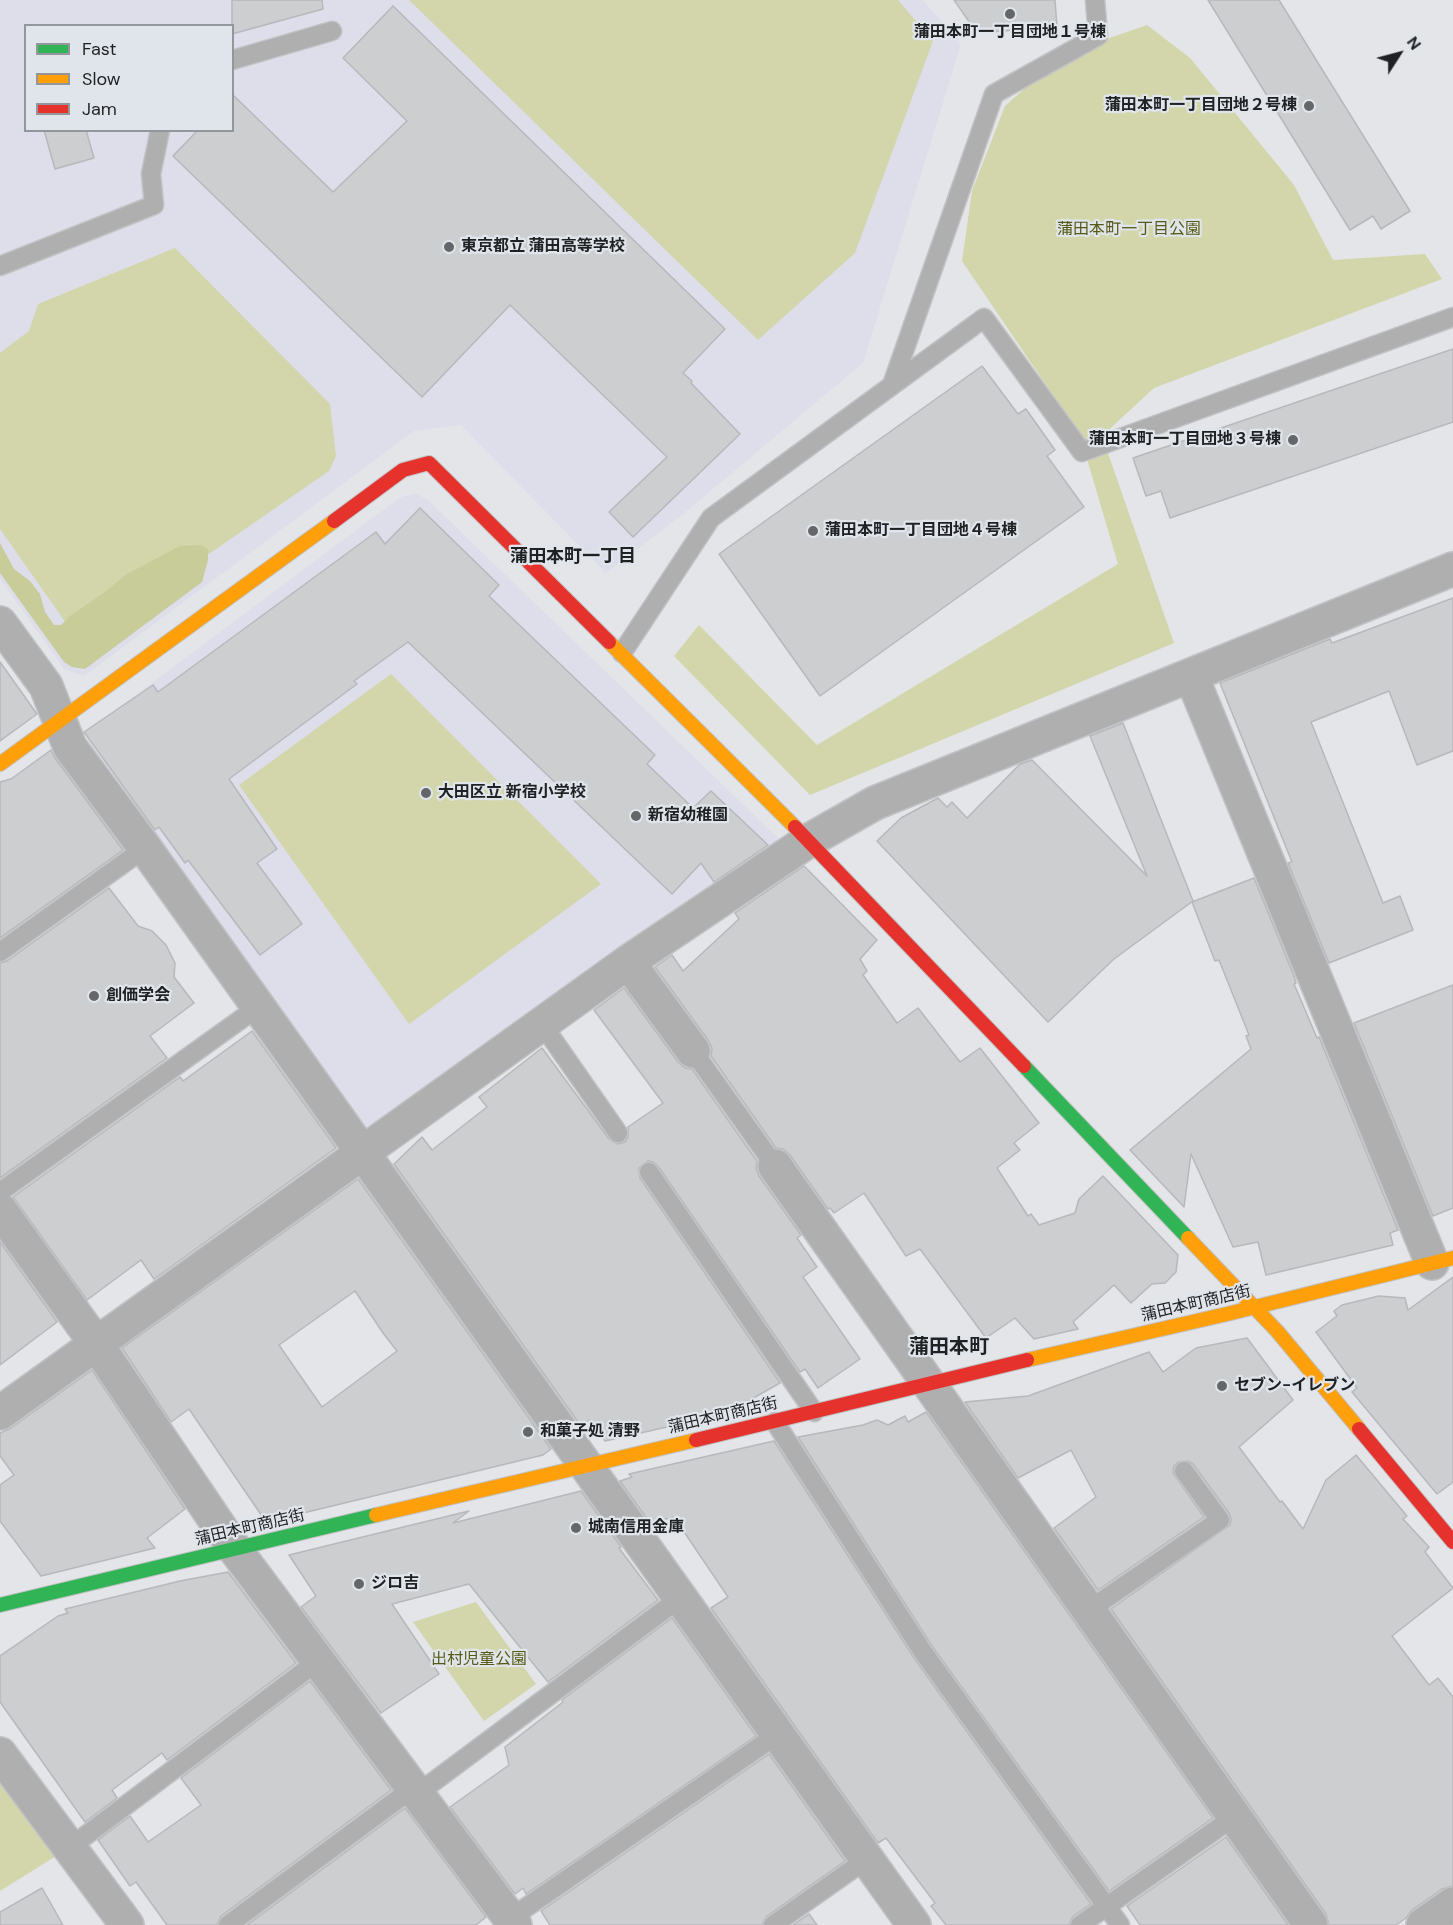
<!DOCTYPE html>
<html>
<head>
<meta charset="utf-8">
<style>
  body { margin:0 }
  #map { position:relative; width:1453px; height:1925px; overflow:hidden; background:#e3e5e8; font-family:"DM Sans",sans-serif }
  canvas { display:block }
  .legend { position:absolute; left:24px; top:24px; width:210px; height:108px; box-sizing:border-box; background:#e0e5eb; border:2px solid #93979b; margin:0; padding:8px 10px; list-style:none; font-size:18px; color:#1f2123 }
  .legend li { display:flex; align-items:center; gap:12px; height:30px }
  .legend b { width:30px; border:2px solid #93979b }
  .north { position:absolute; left:1369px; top:24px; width:60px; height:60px; -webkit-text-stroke:4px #e0e5eb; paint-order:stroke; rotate:54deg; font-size:16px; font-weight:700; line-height:24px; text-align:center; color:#1f2123 }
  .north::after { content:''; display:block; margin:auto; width:21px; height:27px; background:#1f2123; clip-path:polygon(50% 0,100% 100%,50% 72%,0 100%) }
</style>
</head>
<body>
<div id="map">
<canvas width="1453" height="1925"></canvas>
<ul class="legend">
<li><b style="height:8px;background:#30b455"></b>Fast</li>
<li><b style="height:8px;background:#ff9f0a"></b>Slow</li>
<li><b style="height:8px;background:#e5322d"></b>Jam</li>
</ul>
<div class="north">N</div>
</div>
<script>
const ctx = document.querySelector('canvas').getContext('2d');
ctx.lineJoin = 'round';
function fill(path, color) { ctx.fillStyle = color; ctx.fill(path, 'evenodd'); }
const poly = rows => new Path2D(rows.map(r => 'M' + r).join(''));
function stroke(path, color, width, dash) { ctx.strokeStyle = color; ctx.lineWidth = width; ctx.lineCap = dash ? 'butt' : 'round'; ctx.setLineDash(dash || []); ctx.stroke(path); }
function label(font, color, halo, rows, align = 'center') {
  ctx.font = font + ' "DM Sans","Noto Sans JP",sans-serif'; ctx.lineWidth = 4.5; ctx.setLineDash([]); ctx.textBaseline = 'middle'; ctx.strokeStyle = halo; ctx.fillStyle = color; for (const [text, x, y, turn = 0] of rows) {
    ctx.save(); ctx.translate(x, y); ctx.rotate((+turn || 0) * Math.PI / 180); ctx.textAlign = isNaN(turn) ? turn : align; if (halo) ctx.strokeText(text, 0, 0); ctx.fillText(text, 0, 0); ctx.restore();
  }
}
fill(poly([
  [0,0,923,0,961,44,863,363,683,514,606,573,461,425,414,431,84,676,64,669,0,579],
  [26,26,232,26,232,130,26,130],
  [416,493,429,501,780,840,373,1132,361,1121,87,746,90,729,401,497]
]), '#dedeeb');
fill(poly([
  [409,0,898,0,933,41,855,253,758,340],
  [1147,25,1190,58,1294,185,1333,260,1425,254,1442,279,1154,388,1102,436,1174,643,810,795,674,656,699,625,817,745,1118,564,1080,435,962,261,972,191,1005,106,1064,54],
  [175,248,330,404,336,456,329,471,80,643,0,529,0,353,29,331,38,304],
  [391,674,601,884,409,1024,239,785],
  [476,1602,536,1684,484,1721,413,1622],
  [0,1770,69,1848,0,1891]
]), '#d2d6aa');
fill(poly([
  [0,543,14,569,30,581,40,594,45,612,54,625,61,625,70,616,105,592,127,574,180,546,201,545,208,549,208,560,202,582,85,669,72,667,64,662,0,573]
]), '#c8cc99');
const building = poly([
  [232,0,322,0,323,9,232,34,232,0],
  [954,0,1055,0,1057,27,977,33,954,0],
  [1208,0,1279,0,1410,211,1381,229,1373,216,1350,230,1208,0],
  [393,6,725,329,683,373,692,381,691,383,740,434,633,537,609,512,667,457,510,305,422,397,173,156,198,130,232,130,232,94,333,192,407,121,343,58,393,6],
  [44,130,86,130,94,158,55,169,44,130],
  [1453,349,1453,422,1170,518,1161,491,1146,496,1133,458,1453,349],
  [982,366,1018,414,1026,409,1055,450,1047,456,1084,507,820,696,719,554,982,366],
  [420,508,499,585,489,596,655,755,647,764,693,808,711,791,768,845,714,882,701,863,672,894,408,642,354,681,357,684,229,779,277,849,257,863,302,924,260,955,188,860,185,863,159,827,155,830,84,732,153,685,158,692,376,532,385,544,420,508],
  [1453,598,1453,751,1417,765,1389,691,1311,722,1383,903,1400,896,1413,930,1329,963,1288,863,1292,862,1220,683,1330,639,1332,643,1453,598],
  [0,662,37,714,0,741,0,662],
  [1123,723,1193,901,1114,959,1048,1022,877,841,901,818,938,798,947,807,952,802,967,818,1020,764,1032,760,1147,876,1090,736,1123,723],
  [51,750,55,758,123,850,0,938,0,782,11,779,51,750],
  [804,866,877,940,860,959,867,971,863,975,897,1023,918,1008,960,1062,980,1048,1039,1123,1014,1143,1020,1150,997,1168,1028,1216,1031,1214,1039,1225,1075,1213,1079,1199,1103,1176,1178,1255,1176,1272,1165,1283,1152,1284,1131,1303,1114,1285,1073,1322,1078,1329,1034,1339,1015,1318,986,1338,920,1249,906,1256,864,1193,834,1213,830,1208,828,1209,790,1155,783,1149,776,1148,711,1056,712,1048,708,1040,655,967,672,955,683,971,739,919,735,913,804,866],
  [1254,878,1294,976,1296,983,1294,984,1317,1038,1319,1037,1398,1230,1390,1233,1393,1245,1266,1275,1258,1242,1233,1247,1191,1154,1184,1207,1130,1150,1251,1049,1246,1036,1249,1035,1219,960,1215,961,1192,902,1254,878],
  [109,888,138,926,152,931,166,945,175,963,174,977,194,1003,150,1036,167,1058,0,1178,0,963,7,961,109,888],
  [1453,985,1453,1208,1433,1216,1354,1023,1453,985],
  [624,988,678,1062,685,1068,692,1069,757,1161,756,1168,759,1176,801,1235,797,1238,817,1267,803,1277,860,1359,818,1388,805,1369,800,1372,658,1166,653,1162,648,1161,639,1168,640,1178,780,1383,725,1414,605,1441,589,1420,581,1426,394,1164,422,1137,432,1150,487,1107,479,1097,542,1048,609,1139,618,1144,625,1142,628,1137,628,1127,663,1103,594,1010,624,988],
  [252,1031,336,1148,154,1279,141,1260,87,1300,13,1197,180,1077,183,1081,252,1031],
  [358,1179,551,1449,543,1455,266,1522,189,1409,171,1422,122,1348,358,1179],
  [355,1291,383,1333,397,1351,322,1407,279,1345,355,1291],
  [0,1242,57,1322,0,1365,0,1242],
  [1453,1277,1453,1482,1437,1494,1352,1392,1357,1388,1316,1332,1337,1316,1334,1311,1342,1305,1379,1296,1405,1298,1408,1310,1453,1277],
  [1247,1338,1293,1400,1239,1447,1280,1502,1282,1501,1303,1529,1326,1480,1356,1455,1407,1516,1403,1519,1429,1547,1425,1552,1453,1588,1392,1636,1429,1685,1438,1678,1453,1697,1453,1886,1442,1889,1412,1910,1406,1918,1396,1925,1329,1925,1326,1914,1111,1609,1230,1525,1231,1519,1229,1513,1193,1464,1188,1461,1178,1462,1174,1466,1173,1473,1204,1517,1098,1590,1054,1528,1096,1497,1071,1450,1018,1478,965,1402,1028,1396,1149,1352,1163,1372,1196,1348,1247,1338],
  [92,1370,185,1509,147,1538,155,1548,41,1576,0,1521,0,1485,14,1475,0,1456,0,1433,11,1428,92,1370],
  [926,1412,1213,1818,1109,1891,932,1646,798,1437,863,1425,877,1420,888,1425,905,1416,908,1422,926,1412],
  [774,1441,914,1658,1091,1904,1073,1916,1069,1925,946,1925,931,1906,935,1903,886,1838,878,1843,711,1608,728,1597,674,1517,650,1523,620,1481,632,1477,629,1474,774,1441],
  [581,1491,621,1547,619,1548,658,1600,548,1682,469,1584,392,1604,439,1674,381,1713,301,1607,316,1596,289,1555,469,1511,453,1523,581,1491],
  [228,1572,296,1663,167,1760,162,1753,112,1790,117,1798,85,1822,0,1702,0,1656,58,1616,68,1613,65,1609,180,1581,228,1572],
  [672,1618,756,1736,526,1894,523,1888,515,1894,450,1807,509,1765,505,1747,563,1702,562,1700,672,1618],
  [310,1681,391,1790,221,1916,217,1925,167,1925,136,1882,130,1886,98,1840,130,1816,148,1842,201,1805,181,1778,310,1681],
  [769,1754,845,1861,767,1916,762,1925,550,1925,541,1911,769,1754],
  [405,1808,486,1917,476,1925,247,1925,405,1808],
  [1226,1837,1288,1925,1140,1925,1127,1906,1226,1837],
  [42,1888,63,1925,0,1925,0,1912,42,1888],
  [809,1914,817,1925,793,1925,809,1914]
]);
fill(building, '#ccced0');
stroke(building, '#b7b8bb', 1.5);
const lane = poly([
  [232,60,332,31],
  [0,266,154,205,151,174,160,130],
  [892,385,994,94,1098,36,1095,0],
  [622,653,711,518,984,318,1082,452,1453,317],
  [0,952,145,848],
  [542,1024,618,1133],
  [693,1051,775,1166],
  [649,1172,814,1412],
  [0,1192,258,1007],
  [775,1422,923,1652,1120,1925],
  [1089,1610,1220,1520,1184,1471],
  [417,1794,680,1598],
  [69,1848,318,1661],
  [505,1922,778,1734],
  [228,1925,413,1788],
  [773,1925,867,1859],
  [1080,1925,1234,1817]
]);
const street = poly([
  [0,623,46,686,70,747,145,848,914,1925],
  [1191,675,1432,1263],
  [628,962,693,1051],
  [775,1166,1311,1925],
  [0,1210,97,1345,234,1548,515,1925],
  [0,1413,628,962,808,841,875,803,1453,569],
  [0,1754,127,1925],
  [1423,1925,1453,1904]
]);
const fast = poly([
  [1024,1066,1188,1238],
  [0,1605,376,1515]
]);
const slow = poly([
  [609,642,795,827],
  [0,764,334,521],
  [1188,1238,1277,1331,1359,1429],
  [1027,1360,1227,1314,1453,1258],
  [376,1515,696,1440]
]);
const jam = poly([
  [334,521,403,470,429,463,609,642],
  [795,827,1024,1066],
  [1359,1429,1453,1542],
  [696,1440,1027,1360]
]);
stroke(lane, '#c1c2c4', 21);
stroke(street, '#c1c2c4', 36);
stroke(fast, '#c1c2c4', 16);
stroke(slow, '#c1c2c4', 16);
stroke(jam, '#c1c2c4', 16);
stroke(lane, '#b0afb0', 18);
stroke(street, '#b0afb0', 33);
stroke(fast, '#30b455', 14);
stroke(slow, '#ff9f0a', 14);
stroke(jam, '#e5322d', 14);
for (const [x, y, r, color] of [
  [1010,14,6,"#646668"],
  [1309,106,6,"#646668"],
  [449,247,6,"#646668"],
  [1293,440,6,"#646668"],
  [813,531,6,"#646668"],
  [426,793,6,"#646668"],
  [636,816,6,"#646668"],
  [94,996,6,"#646668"],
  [1222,1386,6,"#646668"],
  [528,1432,6,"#646668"],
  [576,1528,6,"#646668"],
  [359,1584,6,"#646668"]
]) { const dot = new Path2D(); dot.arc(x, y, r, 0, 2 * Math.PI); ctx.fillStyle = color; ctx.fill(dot); stroke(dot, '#e0e5eb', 2); }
label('bold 16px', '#1f2123', '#e0e5eb', [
  ["蒲田本町一丁目団地１号棟",1010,33,"center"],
  ["蒲田本町一丁目団地２号棟",1297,106,"right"],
  ["東京都立 蒲田高等学校",461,247],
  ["蒲田本町一丁目団地３号棟",1281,440,"right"],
  ["蒲田本町一丁目団地４号棟",825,531],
  ["大田区立 新宿小学校",438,793],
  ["新宿幼稚園",648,816],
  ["創価学会",106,996],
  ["セブン-イレブン",1234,1386],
  ["和菓子処 清野",540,1432],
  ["城南信用金庫",588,1528],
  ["ジロ吉",371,1584]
], 'left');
label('16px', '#575a14', '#e0e5eb', [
  ["蒲田本町一丁目公園",1129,230],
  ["出村児童公園",479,1660]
]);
label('16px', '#1f2123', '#e0e5eb', [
  ["蒲田本町商店街",1196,1304,-13],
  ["蒲田本町商店街",723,1416,-13],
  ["蒲田本町商店街",250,1528,-13]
]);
label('bold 18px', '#1f2123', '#e0e5eb', [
  ["蒲田本町一丁目",573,557]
]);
label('bold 20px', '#1f2123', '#e0e5eb', [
  ["蒲田本町",949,1348]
]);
</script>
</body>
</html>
